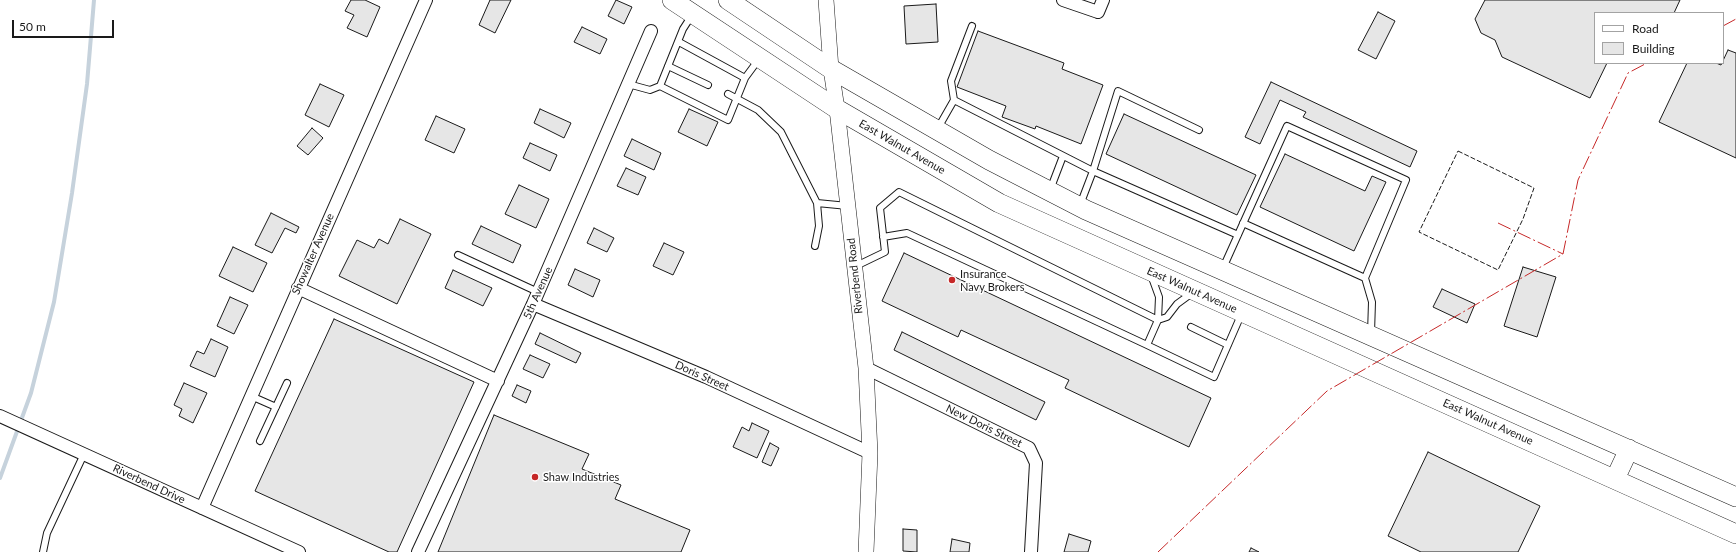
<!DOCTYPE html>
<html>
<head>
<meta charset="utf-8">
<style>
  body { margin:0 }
  #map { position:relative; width:1736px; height:552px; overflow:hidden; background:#fff; font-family:Lato,sans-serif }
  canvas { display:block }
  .legend { position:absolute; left:1594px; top:12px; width:130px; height:52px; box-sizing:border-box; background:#fff; border:1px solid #a3a3a3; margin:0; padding:5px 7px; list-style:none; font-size:12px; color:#1a1a1a }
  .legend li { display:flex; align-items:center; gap:8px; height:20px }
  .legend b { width:20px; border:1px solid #a3a3a3 }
  .scale { position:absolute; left:12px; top:20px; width:102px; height:18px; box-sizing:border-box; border:2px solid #1a1a1a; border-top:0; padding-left:5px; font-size:12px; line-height:14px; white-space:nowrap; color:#1a1a1a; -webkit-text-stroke:3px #fff; paint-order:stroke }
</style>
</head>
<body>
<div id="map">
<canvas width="1736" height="552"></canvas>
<ul class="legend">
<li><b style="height:5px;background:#fff"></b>Road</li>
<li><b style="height:11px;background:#e6e6e6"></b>Building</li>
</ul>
<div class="scale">50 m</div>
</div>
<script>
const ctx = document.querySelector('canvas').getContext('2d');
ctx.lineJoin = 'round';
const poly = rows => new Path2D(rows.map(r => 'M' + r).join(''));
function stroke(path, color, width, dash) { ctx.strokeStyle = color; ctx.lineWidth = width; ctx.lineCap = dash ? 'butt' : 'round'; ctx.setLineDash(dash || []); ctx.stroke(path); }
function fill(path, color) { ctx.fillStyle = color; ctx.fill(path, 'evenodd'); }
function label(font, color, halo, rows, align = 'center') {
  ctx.font = font + ' Lato,sans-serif'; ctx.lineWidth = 3; ctx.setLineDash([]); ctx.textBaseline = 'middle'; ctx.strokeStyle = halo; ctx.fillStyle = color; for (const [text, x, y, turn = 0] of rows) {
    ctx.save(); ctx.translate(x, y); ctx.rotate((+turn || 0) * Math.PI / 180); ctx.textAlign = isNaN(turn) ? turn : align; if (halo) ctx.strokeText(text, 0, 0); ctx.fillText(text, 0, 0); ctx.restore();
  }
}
stroke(poly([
  [0,478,31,393,54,302,72,193,87,84,94,0]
]), '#c6d2dc', 4);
const building = poly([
  [351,0,365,0,380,7,367,37,347,28,354,15,345,11,351,0],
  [490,0,511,0,495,33,479,25,490,0],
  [616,0,632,7,624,24,608,16,616,0],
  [1485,0,1680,0,1674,13,1595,13,1595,63,1607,63,1590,98,1502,57,1495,40,1481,33,1475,19,1485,0],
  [936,4,938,42,906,44,904,6,936,4],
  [1378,12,1395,21,1376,59,1358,50,1378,12],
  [582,27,607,39,600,54,574,42,582,27],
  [978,31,1064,63,1062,69,1103,85,1081,144,1036,126,1035,129,1002,117,1006,106,957,87,978,31],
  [1728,50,1736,53,1736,158,1659,122,1687,63,1716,63,1721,65,1728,50],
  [1271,82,1417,151,1410,167,1303,117,1306,112,1280,100,1260,144,1245,137,1271,82],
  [320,84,344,95,329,127,305,115,320,84],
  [540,109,571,123,564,138,534,123,540,109],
  [689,109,718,122,707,146,678,132,689,109],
  [1124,114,1256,175,1237,215,1106,154,1124,114],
  [436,116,465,129,454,153,425,140,436,116],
  [312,128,323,138,308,155,297,146,312,128],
  [632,139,661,153,654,170,624,156,632,139],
  [530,143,557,155,550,171,523,158,530,143],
  [1285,154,1365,191,1372,176,1386,182,1354,251,1260,207,1285,154],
  [626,168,646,177,638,195,617,186,626,168],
  [519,185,549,199,536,228,505,214,519,185],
  [271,213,299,227,296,233,285,228,272,253,255,245,271,213],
  [400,219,431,234,397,304,339,276,357,240,374,248,379,239,388,244,400,219],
  [481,226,521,245,513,263,472,244,481,226],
  [594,228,614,238,607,252,587,243,594,228],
  [664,243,684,252,673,275,653,266,664,243],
  [233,247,267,263,253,292,219,276,233,247],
  [904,253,1211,398,1189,447,1065,388,1069,380,961,330,958,337,882,301,904,253],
  [1523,267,1556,277,1537,337,1504,326,1523,267],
  [575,269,600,280,593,297,568,285,575,269],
  [453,270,492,288,483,306,445,288,453,270],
  [1442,289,1475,304,1467,323,1433,307,1442,289],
  [230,297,248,305,234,334,217,326,230,297],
  [334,319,474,382,397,552,389,552,255,491,334,319],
  [902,332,1045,402,1036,420,894,350,902,332],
  [540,333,581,353,576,363,535,344,540,333],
  [211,339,228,347,215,377,190,366,197,351,204,354,211,339],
  [530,355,550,364,543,378,523,369,530,355],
  [184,383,207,393,193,423,179,416,182,409,174,405,184,383],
  [517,385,531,391,526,403,512,396,517,385],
  [494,415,589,454,582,469,621,485,615,499,690,530,681,552,438,552,494,415],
  [752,423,769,431,757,458,733,447,742,427,749,431,752,423],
  [770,443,779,448,771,466,762,462,770,443],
  [1428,452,1540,506,1518,552,1421,552,1388,536,1428,452],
  [903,529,917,530,917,552,903,551,903,529],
  [1069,534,1091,541,1088,552,1064,552,1069,534],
  [952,539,970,543,969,552,950,552,952,539],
  [1251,548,1259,552,1249,552,1251,548]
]);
fill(building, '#e6e6e6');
stroke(building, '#1a1a1a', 1);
const service = poly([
  [692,15,683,29,660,86,728,120,745,78,759,59],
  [679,42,745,78],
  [668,66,708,85],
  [628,84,650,90,660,86],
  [728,94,758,110,781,132,817,203,848,206],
  [954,100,951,81,972,26],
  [938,128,954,100,1093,171,1238,235],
  [1050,190,1063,156],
  [1080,205,1093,171,1118,91,1199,130],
  [883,237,907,233,1147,345],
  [815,246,819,226,817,203],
  [458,255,538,292],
  [856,266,885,252,880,208,899,192,1158,320,1167,317,1177,304,1192,293],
  [1223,268,1287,126,1406,180,1365,278,1243,223],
  [1151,275,1159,297,1158,320,1147,345,1214,377,1241,315],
  [1365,278,1372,302,1371,333],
  [1191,327,1228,345],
  [251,396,276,407],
  [260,441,287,383],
  [43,552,47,533,84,454]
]);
const minor = poly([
  [1063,0,1098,12],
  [1098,12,1103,0],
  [298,288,498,381],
  [533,304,706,377,870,453],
  [866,368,1029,448,1036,463,1031,552],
  [0,416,299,552],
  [202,508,426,0],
  [418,552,533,304,651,31]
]);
const tertiary = poly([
  [826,0,831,69,837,109,866,368,870,453,866,552]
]);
const primary = poly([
  [672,0,837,109,999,203,1736,534],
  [728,0,831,69,989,160,1086,210,1736,497],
  [1615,479,1629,449]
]);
stroke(service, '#1a1a1a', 8);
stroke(minor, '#1a1a1a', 14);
stroke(tertiary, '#1a1a1a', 16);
stroke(primary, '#1a1a1a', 20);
stroke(service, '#fff', 6);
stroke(minor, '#fff', 12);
stroke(tertiary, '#fff', 15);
stroke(primary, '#fff', 19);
stroke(poly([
  [1458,151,1534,188,1523,219,1498,270,1419,232,1458,151]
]), '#1a1a1a', 1, [5, 2]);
stroke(poly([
  [1723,26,1736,19],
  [1498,223,1563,254],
  [1158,552,1327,391,1563,254,1578,180,1628,73,1647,63]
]), '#c62828', 1, [14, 3, 2, 3]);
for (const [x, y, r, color] of [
  [952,280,4,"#c62828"],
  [535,477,4,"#c62828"]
]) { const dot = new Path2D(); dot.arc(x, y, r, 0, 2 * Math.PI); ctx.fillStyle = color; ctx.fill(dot); stroke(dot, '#fff', 1.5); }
label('11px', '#1a1a1a', '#fff', [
  ["East Walnut Avenue",902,147,30],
  ["Showalter Avenue",313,254,-66],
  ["Riverbend Road",855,276,-96],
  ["East Walnut Avenue",1192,290,24],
  ["5th Avenue",538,293,-66],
  ["Doris Street",702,376,24],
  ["East Walnut Avenue",1488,422,24],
  ["New Doris Street",984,426,26],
  ["Riverbend Drive",149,484,25]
]);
label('11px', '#1a1a1a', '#fff', [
  ["Insurance",960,274],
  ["Navy Brokers",960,287],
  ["Shaw Industries",543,477]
], 'left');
</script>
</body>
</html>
